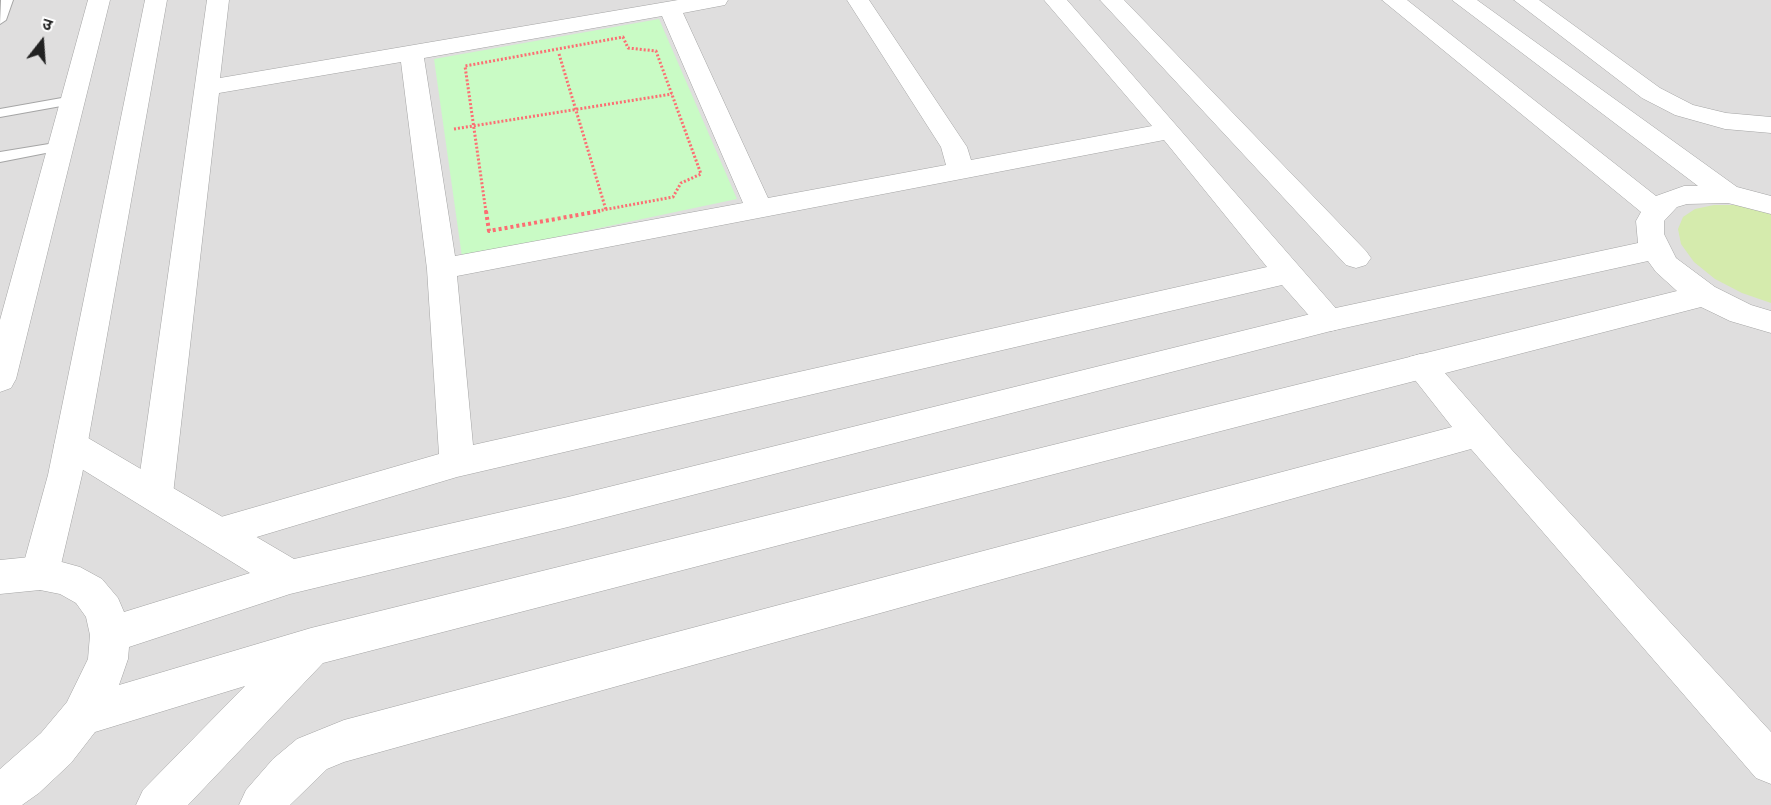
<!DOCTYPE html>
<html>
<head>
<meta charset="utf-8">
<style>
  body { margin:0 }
  #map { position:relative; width:1771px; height:805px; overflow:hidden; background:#f1ede8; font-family:"Work Sans","Noto Sans Devanagari",sans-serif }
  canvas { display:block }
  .north { position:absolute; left:12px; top:12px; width:60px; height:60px; -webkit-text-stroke:4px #fff; paint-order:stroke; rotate:17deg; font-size:16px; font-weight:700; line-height:24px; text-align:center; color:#212121 }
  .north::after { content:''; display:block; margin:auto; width:21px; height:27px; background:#212121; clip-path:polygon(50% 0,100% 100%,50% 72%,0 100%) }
</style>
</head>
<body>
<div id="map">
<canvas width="1771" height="805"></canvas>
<div class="north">उ</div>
</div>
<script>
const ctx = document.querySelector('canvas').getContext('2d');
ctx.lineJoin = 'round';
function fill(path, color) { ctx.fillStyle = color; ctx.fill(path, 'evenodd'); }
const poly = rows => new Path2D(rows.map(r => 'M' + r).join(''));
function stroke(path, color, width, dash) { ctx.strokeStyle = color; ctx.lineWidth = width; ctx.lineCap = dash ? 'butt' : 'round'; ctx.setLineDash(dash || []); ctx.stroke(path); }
fill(poly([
  [0,0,1771,0,1771,805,0,805]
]), '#dfdede');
fill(poly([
  [1714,205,1737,205,1771,214,1771,303,1742,293,1715,279,1694,262,1681,244,1678,229,1683,217,1695,209]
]), '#d5ebad');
fill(poly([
  [659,19,737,199,462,257,434,59]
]), '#c9fbc5');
const service = poly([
  [1,0,13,0,6,20,0,24,1,0],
  [73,96,78,97,78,103,0,117,0,109,73,96],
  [61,142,66,143,66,149,0,162,0,152,61,142]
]);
const minor = poly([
  [88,0,110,0,16,379,11,388,0,392,0,320,88,0],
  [145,0,167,0,82,475,59,573,53,585,40,590,27,585,21,573,48,475,145,0],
  [207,0,229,0,220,78,678,0,728,0,725,5,683,13,768,198,946,165,941,147,847,0,869,0,967,147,971,160,1152,126,1044,0,1067,0,1346,320,1342,328,1331,331,1320,328,1282,285,457,477,220,548,207,543,202,532,207,521,439,454,427,269,401,62,219,93,173,494,168,505,155,509,142,505,137,494,207,0],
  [662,16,743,203,455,256,424,58,662,16],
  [1164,140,1267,267,473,445,457,276,1164,140],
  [1100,0,1124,0,1366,251,1371,258,1366,265,1356,268,1346,265,1100,0],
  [1514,0,1539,0,1660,88,1693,105,1726,113,1771,117,1771,133,1725,129,1675,115,1642,98,1514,0],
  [1420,354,1431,357,1512,450,1771,732,1771,784,1756,778,1471,449,344,762,327,769,290,805,239,805,246,790,273,759,297,739,344,720,1452,427,1404,366,1409,357,1420,354]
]);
const tertiary = poly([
  [1382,0,1407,0,1656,196,1684,186,1698,186,1452,0,1477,0,1737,187,1771,196,1771,214,1728,203,1687,204,1677,207,1664,221,1664,234,1676,258,1715,287,1751,305,1771,311,1771,333,1730,321,1701,307,323,663,188,805,136,805,143,790,245,686,95,732,71,763,39,793,22,805,0,805,0,769,41,733,67,702,88,659,90,635,86,617,76,603,60,594,40,590,0,594,0,560,40,556,80,567,102,579,118,598,124,612,250,573,59,455,54,445,59,435,71,431,83,435,294,559,568,497,1331,309,1638,243,1636,221,1641,212,1382,0],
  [1648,261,1656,272,1677,291,311,628,119,685,128,659,129,647,290,594,568,527,1331,331,1648,261]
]);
stroke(service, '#a5a5a5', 2);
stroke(minor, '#a5a5a5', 1);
stroke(tertiary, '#a5a5a5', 1);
stroke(poly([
  [559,54,606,210],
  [454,129,672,94],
  [486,212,465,66,623,37,628,48,656,51,701,174,681,183,673,197,592,212]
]), '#fc6e73', 3, [2, 2]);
stroke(poly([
  [486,211,489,231,600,211]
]), '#fc6e73', 4, [3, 3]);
fill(service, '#fff');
fill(minor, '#fff');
fill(tertiary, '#fff');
</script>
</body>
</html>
